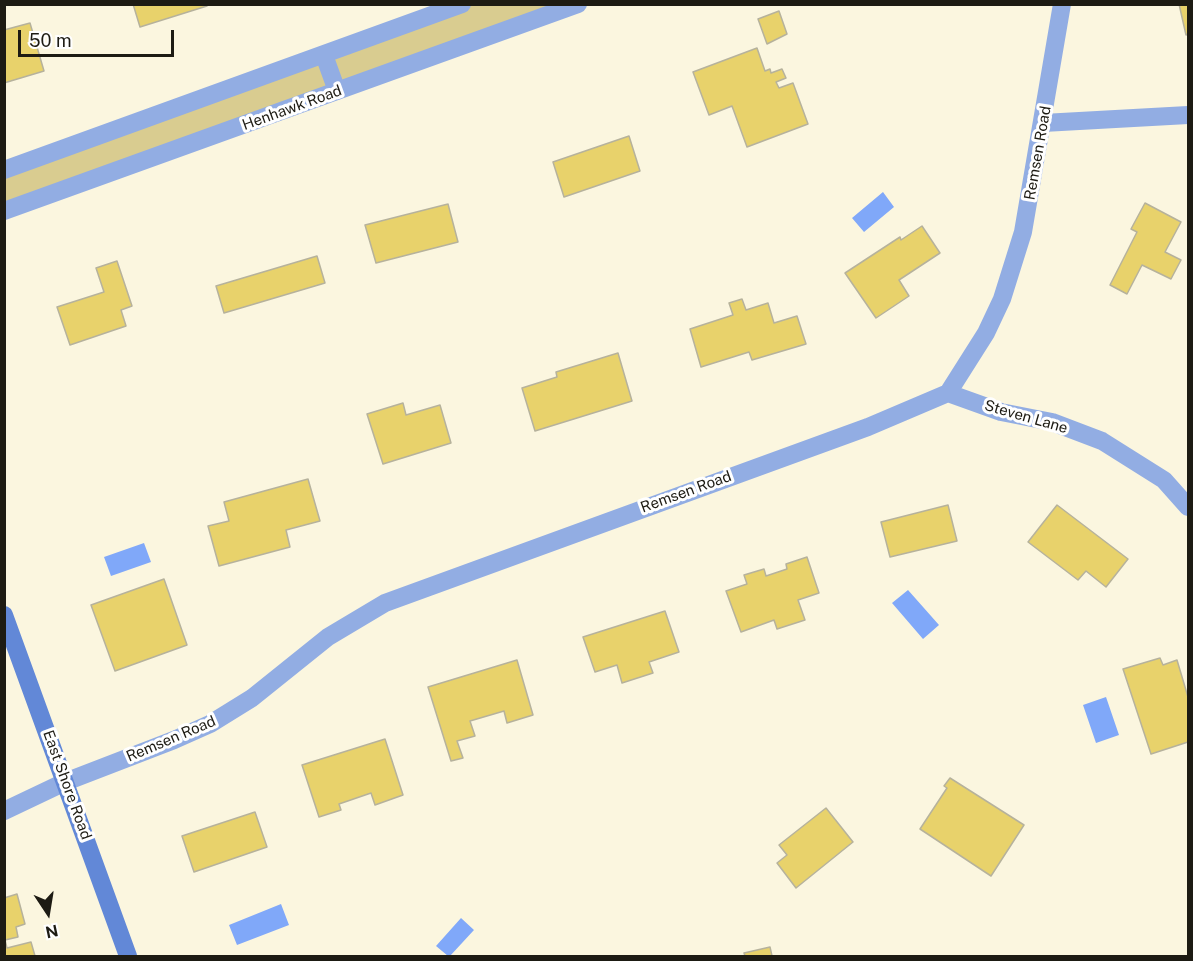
<!DOCTYPE html>
<html>
<head>
<meta charset="utf-8">
<style>
  body { margin:0 }
  #map { position:relative; width:1193px; height:961px; overflow:hidden; background:#fbf6df; font-family:"Public Sans",sans-serif }
  canvas { display:block }
  .frame { position:absolute; inset:0; border:6px solid #1d1b13; pointer-events:none }
  .north { position:absolute; left:18px; top:883px; width:60px; height:60px; -webkit-text-stroke:4px #fff; paint-order:stroke; rotate:168deg; font-size:16px; font-weight:700; line-height:24px; text-align:center; color:#1d1b13 }
  .north::after { content:''; display:block; margin:auto; width:21px; height:27px; background:#1d1b13; clip-path:polygon(50% 0,100% 100%,50% 72%,0 100%) }
  .scale { position:absolute; left:18px; top:30px; width:156px; height:27px; box-sizing:border-box; border:3px solid #1d1b13; border-top:0; padding-left:8px; font-size:18px; line-height:21px; white-space:nowrap; color:#1d1b13; -webkit-text-stroke:4px #fff; paint-order:stroke }
</style>
</head>
<body>
<div id="map">
<canvas width="1193" height="961"></canvas>
<div class="frame"></div>
<div class="north">N</div>
<div class="scale">50 m</div>
</div>
<script>
const ctx = document.querySelector('canvas').getContext('2d');
ctx.lineJoin = 'round';
function fill(path, color) { ctx.fillStyle = color; ctx.fill(path, 'evenodd'); }
const poly = rows => new Path2D(rows.map(r => 'M' + r).join(''));
function stroke(path, color, width, dash) { ctx.strokeStyle = color; ctx.lineWidth = width; ctx.lineCap = dash ? 'butt' : 'round'; ctx.setLineDash(dash || []); ctx.stroke(path); }
function label(font, color, halo, rows, align = 'center') {
  ctx.font = font + ' "Public Sans",sans-serif'; ctx.lineWidth = 6; ctx.setLineDash([]); ctx.textBaseline = 'middle'; ctx.strokeStyle = halo; ctx.fillStyle = color; for (const [text, x, y, turn = 0] of rows) {
    ctx.save(); ctx.translate(x, y); ctx.rotate((+turn || 0) * Math.PI / 180); ctx.textAlign = isNaN(turn) ? turn : align; if (halo) ctx.strokeText(text, 0, 0); ctx.fillText(text, 0, 0); ctx.restore();
  }
}
fill(poly([
  [462,5,578,5,5,211,5,170]
]), '#d9cc90');
fill(poly([
  [883,192,894,207,864,232,852,218],
  [144,543,151,562,111,576,104,557],
  [908,590,939,625,923,639,892,603],
  [1106,697,1119,735,1096,743,1083,705],
  [281,904,289,925,237,945,229,925],
  [461,918,474,930,450,956,448,956,436,946]
]), '#80a8f9');
const building = poly([
  [133,4,206,4,207,6,140,27,133,4],
  [1179,4,1188,4,1188,34,1186,35,1179,4],
  [779,11,787,34,767,44,758,19,779,11],
  [30,23,44,71,4,83,4,30,30,23],
  [757,48,765,71,770,69,771,73,782,69,786,78,776,82,779,88,793,83,808,124,747,147,732,106,709,115,693,72,757,48],
  [629,136,640,171,564,197,553,162,629,136],
  [1145,203,1181,222,1165,252,1181,260,1171,279,1142,265,1127,294,1110,285,1137,232,1131,229,1145,203],
  [448,204,458,242,376,263,365,225,448,204],
  [922,226,940,253,899,280,909,296,876,318,845,273,900,237,901,240,922,226],
  [317,256,325,283,224,313,216,286,317,256],
  [117,261,132,306,121,310,126,326,70,345,57,307,104,292,96,268,117,261],
  [742,299,746,310,768,303,774,323,797,316,806,344,752,360,749,352,701,367,690,329,733,315,729,303,742,299],
  [618,353,632,401,535,431,522,388,557,377,556,372,618,353],
  [403,403,406,415,440,405,451,443,383,464,367,414,403,403],
  [308,479,320,521,286,530,290,547,219,566,208,526,229,521,224,502,308,479],
  [948,505,957,541,890,557,881,522,948,505],
  [1057,505,1128,559,1106,587,1086,571,1078,580,1028,542,1057,505],
  [807,557,819,593,798,600,805,620,777,629,774,620,741,632,726,591,747,584,744,575,764,569,766,576,787,569,786,564,807,557],
  [164,579,187,645,115,671,91,605,164,579],
  [665,611,679,652,649,662,653,673,622,683,617,665,595,672,583,637,665,611],
  [1160,658,1163,665,1177,660,1188,697,1188,742,1151,754,1123,669,1160,658],
  [517,660,533,715,507,723,504,711,470,721,475,736,457,741,463,758,451,761,428,687,517,660],
  [385,739,403,795,375,805,371,793,339,804,341,810,319,817,302,765,385,739],
  [950,778,1024,825,991,876,920,829,947,788,944,786,950,778],
  [826,808,853,842,796,888,777,863,787,855,779,845,826,808],
  [255,812,267,847,194,872,182,836,255,812],
  [17,894,25,924,16,927,18,937,5,940,7,948,31,942,35,956,4,956,4,898,17,894],
  [770,947,772,956,745,956,744,953,770,947]
]);
fill(building, '#e8d26b');
stroke(building, '#b6b29c', 1.5);
stroke(poly([
  [324,55,337,91],
  [1043,123,1188,115],
  [4,170,462,4],
  [4,211,578,4],
  [948,393,1001,412,1052,422,1102,441,1164,480,1188,507],
  [4,811,65,782,174,740,210,724,252,698,328,637,385,603,868,427,948,393,986,333,1002,299,1023,232,1062,4]
]), '#92ade3', 18);
stroke(poly([
  [4,615,128,956]
]), '#6288d7', 18);
label('15px', '#1d1b13', '#fff', [
  ["Henhawk Road",292,108,-20],
  ["Remsen Road",1038,153,-80],
  ["Steven Lane",1026,417,16],
  ["Remsen Road",686,492,-20],
  ["Remsen Road",171,739,-23],
  ["East Shore Road",67,785,70]
]);
</script>
</body>
</html>
